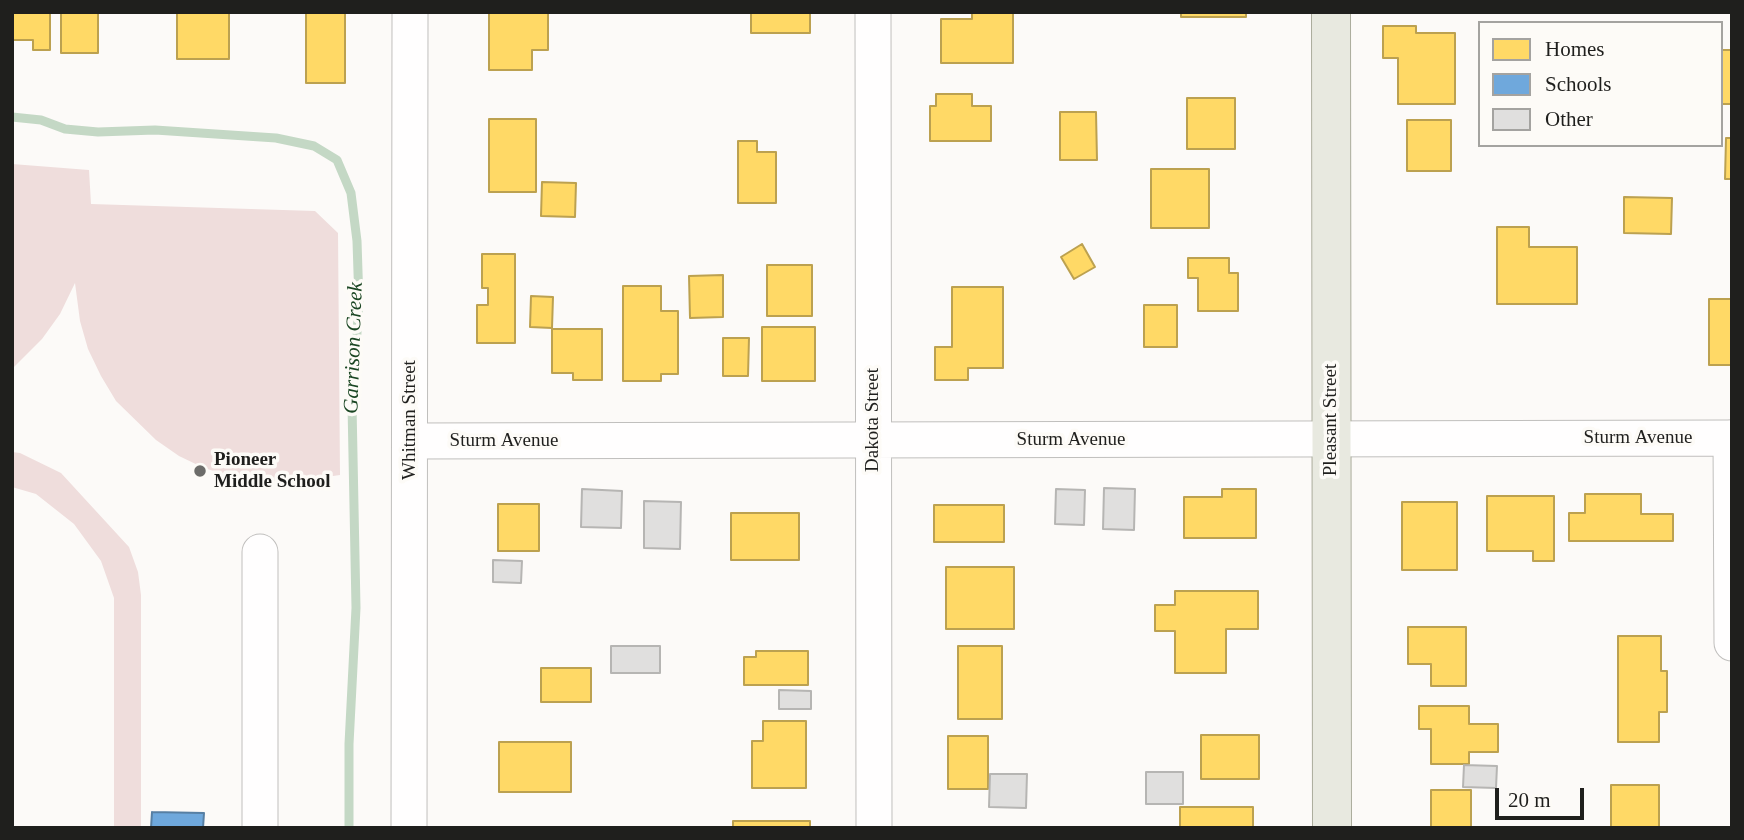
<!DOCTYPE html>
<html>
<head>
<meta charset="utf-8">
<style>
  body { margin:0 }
  #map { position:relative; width:1744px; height:840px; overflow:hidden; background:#fcfaf8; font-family:"Times New Roman",serif }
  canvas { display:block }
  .frame { position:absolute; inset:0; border:14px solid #1f1f1d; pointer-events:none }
  .legend { position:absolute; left:1478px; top:21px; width:245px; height:126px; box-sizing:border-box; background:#fdfbf7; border:2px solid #a4a3a0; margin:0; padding:9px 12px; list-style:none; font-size:21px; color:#1f1f1d }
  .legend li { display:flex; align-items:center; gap:14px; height:35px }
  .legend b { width:35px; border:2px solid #a4a3a0 }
  .scale { position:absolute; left:1495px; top:788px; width:89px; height:32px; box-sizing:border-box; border:4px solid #1f1f1d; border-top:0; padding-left:9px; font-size:21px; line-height:24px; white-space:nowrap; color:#1f1f1d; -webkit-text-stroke:5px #fdfbf7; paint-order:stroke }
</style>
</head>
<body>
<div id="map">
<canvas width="1744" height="840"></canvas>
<div class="frame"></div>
<ul class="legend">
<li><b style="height:19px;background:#ffd966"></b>Homes</li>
<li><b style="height:19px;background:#6fa8dc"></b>Schools</li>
<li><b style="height:19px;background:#e0dfde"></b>Other</li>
</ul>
<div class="scale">20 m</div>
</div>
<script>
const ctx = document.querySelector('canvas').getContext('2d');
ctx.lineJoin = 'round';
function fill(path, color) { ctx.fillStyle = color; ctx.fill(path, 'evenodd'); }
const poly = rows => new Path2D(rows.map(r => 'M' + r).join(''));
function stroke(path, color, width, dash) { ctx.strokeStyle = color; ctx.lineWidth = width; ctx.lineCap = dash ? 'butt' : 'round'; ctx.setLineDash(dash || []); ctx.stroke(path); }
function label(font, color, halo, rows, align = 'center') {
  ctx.font = font + ' "Times New Roman",serif'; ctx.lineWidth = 7; ctx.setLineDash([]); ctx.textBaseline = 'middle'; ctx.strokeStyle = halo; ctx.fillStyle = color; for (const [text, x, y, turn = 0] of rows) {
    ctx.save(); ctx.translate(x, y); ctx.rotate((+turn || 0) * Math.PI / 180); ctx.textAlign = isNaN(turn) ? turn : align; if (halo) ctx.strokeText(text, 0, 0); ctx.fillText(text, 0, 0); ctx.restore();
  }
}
fill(poly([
  [12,164,89,170,91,204,315,211,338,233,340,475,285,483,257,482,230,476,204,468,179,456,156,440,116,401,101,376,88,349,80,321,75,283,60,314,42,339,12,369],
  [12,452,20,453,61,473,129,547,138,572,141,595,141,828,114,828,114,598,101,561,74,524,36,494,12,487]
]), '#efdddc');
const homes = poly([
  [12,12,50,12,50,50,33,50,33,40,12,40,12,12],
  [61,12,98,12,98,53,61,53,61,12],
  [177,12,229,12,229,59,177,59,177,12],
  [306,12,345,12,345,83,306,83,306,12],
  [489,12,548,12,548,50,532,50,532,70,489,70,489,12],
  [751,12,810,12,810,33,751,33,751,12],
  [972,12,1013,12,1013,63,941,63,941,19,972,19,972,12],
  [1181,12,1246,12,1246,17,1181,17,1181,12],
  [1383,26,1416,26,1416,33,1455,33,1455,104,1398,104,1398,58,1383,58,1383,26],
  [1721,50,1732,50,1732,104,1721,104,1721,50],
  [936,94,972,94,972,106,991,106,991,141,930,141,930,106,936,106,936,94],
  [1187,98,1235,98,1235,149,1187,149,1187,98],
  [1060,112,1096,112,1097,160,1060,160,1060,112],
  [489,119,536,119,536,192,489,192,489,119],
  [1407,120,1451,120,1451,171,1407,171,1407,120],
  [1726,138,1732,138,1732,179,1725,179,1726,138],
  [738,141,757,141,757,152,776,152,776,203,738,203,738,141],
  [1151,169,1209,169,1209,228,1151,228,1151,169],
  [542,182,576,183,575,217,541,216,542,182],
  [1624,197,1672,198,1671,234,1624,233,1624,197],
  [1497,227,1529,227,1529,247,1577,247,1577,304,1497,304,1497,227],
  [1082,244,1095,267,1074,279,1061,257,1082,244],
  [482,254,515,254,515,343,477,343,477,305,488,305,488,288,482,288,482,254],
  [1188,258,1229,258,1229,273,1238,273,1238,311,1198,311,1198,278,1188,278,1188,258],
  [767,265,812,265,812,316,767,316,767,265],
  [723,275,723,317,690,318,689,276,723,275],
  [623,286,661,286,661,311,678,311,678,374,661,374,661,381,623,381,623,286],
  [952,287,1003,287,1003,368,968,368,968,380,935,380,935,347,952,347,952,287],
  [531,296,553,297,552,328,530,327,531,296],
  [1709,299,1732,299,1732,365,1709,365,1709,299],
  [1144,305,1177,305,1177,347,1144,347,1144,305],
  [762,327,815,327,815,381,762,381,762,327],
  [552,329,602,329,602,380,573,380,573,373,552,373,552,329],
  [723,338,749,338,748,376,723,376,723,338],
  [1222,489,1256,489,1256,538,1184,538,1184,497,1222,497,1222,489],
  [1585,494,1641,494,1641,514,1673,514,1673,541,1569,541,1569,513,1585,513,1585,494],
  [1487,496,1554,496,1554,561,1533,561,1533,551,1487,551,1487,496],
  [1402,502,1457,502,1457,570,1402,570,1402,502],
  [498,504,539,504,539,551,498,551,498,504],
  [934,505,1004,505,1004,542,934,542,934,505],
  [731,513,799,513,799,560,731,560,731,513],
  [946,567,1014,567,1014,629,946,629,946,567],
  [1175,591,1258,591,1258,629,1226,629,1226,673,1175,673,1175,631,1155,631,1155,605,1175,605,1175,591],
  [1408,627,1466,627,1466,686,1431,686,1431,664,1408,664,1408,627],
  [1618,636,1661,636,1661,671,1667,671,1667,712,1659,712,1659,742,1618,742,1618,636],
  [958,646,1002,646,1002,719,958,719,958,646],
  [756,651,808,651,808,685,744,685,744,657,756,657,756,651],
  [541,668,591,668,591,702,541,702,541,668],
  [1419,706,1469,706,1469,724,1498,724,1498,752,1469,752,1469,764,1431,764,1431,729,1419,729,1419,706],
  [763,721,806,721,806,788,752,788,752,741,763,741,763,721],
  [1201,735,1259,735,1259,779,1201,779,1201,735],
  [948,736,988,736,988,789,948,789,948,736],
  [499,742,571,742,571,792,499,792,499,742],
  [1611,785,1659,785,1659,828,1611,828,1611,785],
  [1431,790,1471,790,1471,828,1431,828,1431,790],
  [1180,807,1253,807,1253,828,1180,828,1180,807],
  [733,821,810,821,810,828,733,828,733,821]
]);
fill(homes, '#ffd966');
stroke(homes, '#bca150', 2);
const schools = poly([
  [152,812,204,813,203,828,151,828,152,812]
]);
fill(schools, '#6fa8dc');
stroke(schools, '#577fa3', 2);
stroke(poly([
  [12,117,41,120,65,129,98,132,155,130,276,138,314,146,337,160,351,193,357,241,359,303,352,405,356,608,349,744,349,828]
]), '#c4d8c5', 9);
const building = poly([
  [1104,488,1135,489,1134,530,1103,529,1104,488],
  [582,489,622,491,621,528,581,527,582,489],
  [1056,489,1085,490,1084,525,1055,524,1056,489],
  [644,501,681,502,680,549,644,548,644,501],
  [493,560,522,561,521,583,493,582,493,560],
  [611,646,660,646,660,673,611,673,611,646],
  [779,690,811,691,811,709,779,709,779,690],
  [1464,765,1497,766,1496,788,1463,787,1464,765],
  [1146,772,1183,772,1183,804,1146,804,1146,772],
  [990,774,1027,774,1026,808,989,807,990,774]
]);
fill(building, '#e0dfde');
stroke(building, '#b6b5b3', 2);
const minor = poly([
  [873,12,874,828],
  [1731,438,1732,643],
  [410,441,1732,438],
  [260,552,260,828],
  [409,828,410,12]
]);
const major = poly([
  [1331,12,1332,828]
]);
stroke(minor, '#c0bfbd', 37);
stroke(major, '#abac9c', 40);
stroke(minor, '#fffefe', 35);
stroke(major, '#e8e9e0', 38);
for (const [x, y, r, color] of [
  [200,471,7,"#6c6c6a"]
]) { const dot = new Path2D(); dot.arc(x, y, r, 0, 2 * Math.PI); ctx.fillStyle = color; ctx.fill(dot); stroke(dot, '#fdfbf7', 2.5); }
label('19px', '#1f1f1d', '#fdfbf7', [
  ["Whitman Street",410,420,-90],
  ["Dakota Street",873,420,-90],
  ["Pleasant Street",1331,420,-90],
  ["Sturm Avenue",1638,438],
  ["Sturm Avenue",1071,440],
  ["Sturm Avenue",504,441]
]);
label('bold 19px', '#1f1f1d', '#fdfbf7', [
  ["Pioneer",214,460],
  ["Middle School",214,482]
], 'left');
label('italic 21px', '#1a4623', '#fdfbf7', [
  ["Garrison Creek",354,348,-88]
]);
</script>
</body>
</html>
